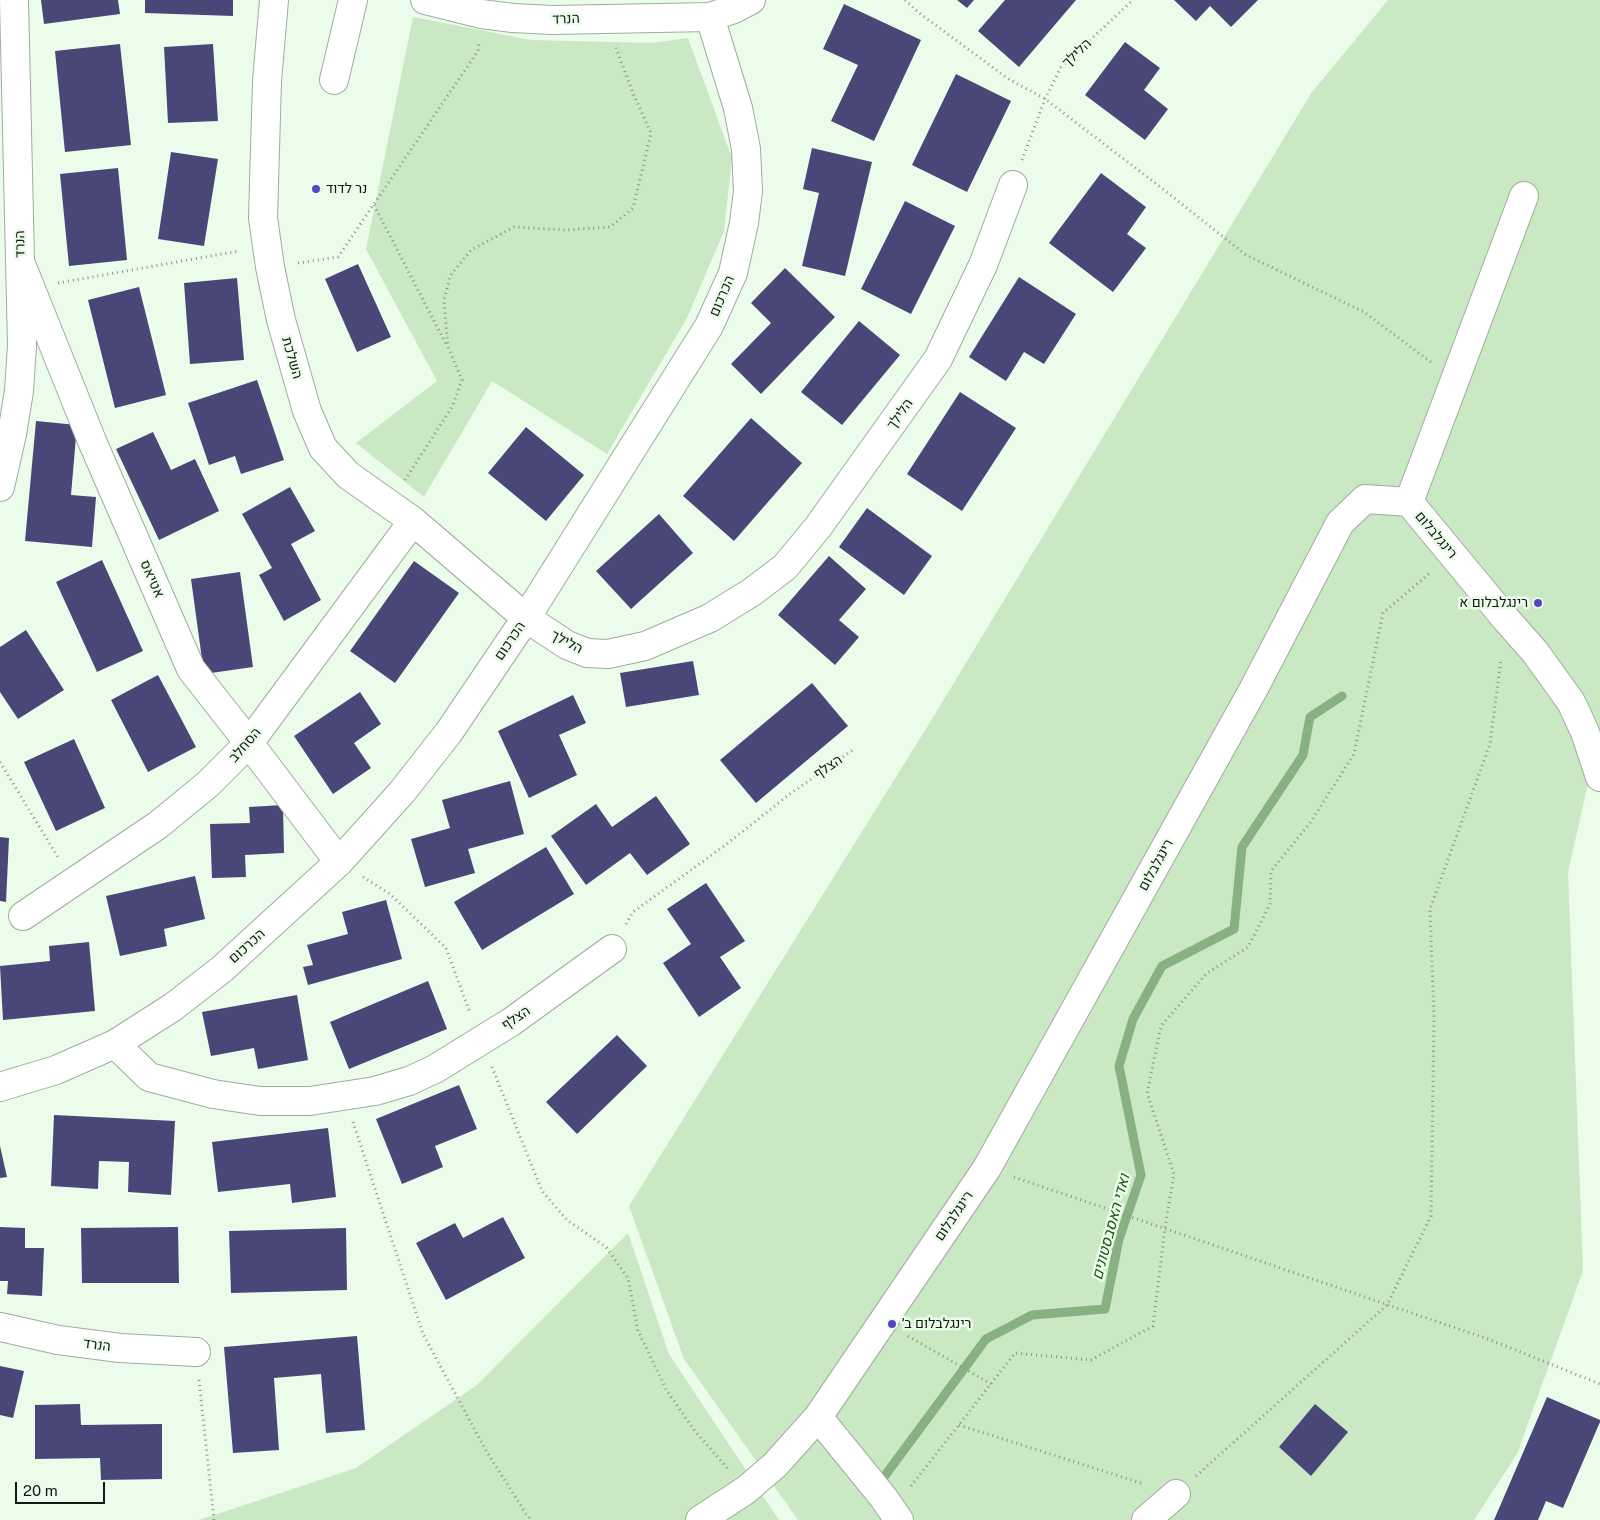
<!DOCTYPE html>
<html>
<head>
<meta charset="utf-8">
<style>
  body { margin:0 }
  #map { position:relative; width:1600px; height:1520px; overflow:hidden; background:#ecfcea; font-family:"Public Sans",sans-serif }
  canvas { display:block }
  .scale { position:absolute; left:15px; top:1482px; width:90px; height:22px; box-sizing:border-box; border:2px solid #131812; border-top:0; padding-left:6px; font-size:15px; line-height:18px; white-space:nowrap; color:#131812; -webkit-text-stroke:4px #ecfcea; paint-order:stroke }
</style>
</head>
<body>
<div id="map">
<canvas width="1600" height="1520"></canvas>
<div class="scale">20 m</div>
</div>
<script>
const ctx = document.querySelector('canvas').getContext('2d');
ctx.lineJoin = 'round';
function fill(path, color) { ctx.fillStyle = color; ctx.fill(path, 'evenodd'); }
const poly = rows => new Path2D(rows.map(r => 'M' + r).join(''));
function stroke(path, color, width, dash) { ctx.strokeStyle = color; ctx.lineWidth = width; ctx.lineCap = dash ? 'butt' : 'round'; ctx.setLineDash(dash || []); ctx.stroke(path); }
function label(font, color, halo, rows, align = 'center') {
  ctx.font = font + ' "Public Sans",Heebo,sans-serif'; ctx.lineWidth = 5; ctx.setLineDash([]); ctx.textBaseline = 'middle'; ctx.strokeStyle = halo; ctx.fillStyle = color; for (const [text, x, y, turn = 0] of rows) {
    ctx.save(); ctx.translate(x, y); ctx.rotate((+turn || 0) * Math.PI / 180); ctx.textAlign = isNaN(turn) ? turn : align; if (halo) ctx.strokeText(text, 0, 0); ctx.fillText(text, 0, 0); ctx.restore();
  }
}
fill(poly([
  [1388,0,1600,0,1600,730,1568,872,1583,1271,1517,1454,1474,1520,798,1520,684,1359,629,1206,932,719,1312,92],
  [413,17,531,40,651,43,688,38,732,158,724,231,687,318,607,454,492,381,424,497,356,443,437,381,366,249],
  [628,1233,669,1354,779,1520,199,1520,356,1468,477,1385]
]), '#c9e8c3');
stroke(poly([
  [878,1485,986,1339,1032,1315,1105,1309,1119,1239,1141,1175,1119,1066,1133,1019,1162,966,1234,929,1242,847,1303,755,1310,717,1342,696]
]), '#88b082', 9);
fill(poly([
  [41,0,118,0,120,14,44,24],
  [145,0,233,0,233,16,145,13],
  [957,0,974,0,967,8],
  [1005,0,1076,0,1019,67,978,31],
  [1174,0,1258,0,1231,27,1210,6,1196,21],
  [844,4,921,40,874,141,831,121,858,65,823,49],
  [1125,42,1160,68,1144,90,1168,109,1145,140,1085,95],
  [120,44,131,145,65,152,55,51],
  [213,44,218,121,168,123,164,47],
  [956,74,1011,101,967,192,912,165],
  [812,148,872,162,845,276,802,266,819,193,803,189],
  [171,152,218,159,204,246,158,239],
  [118,168,127,260,69,266,60,174],
  [1101,173,1146,207,1127,234,1146,248,1113,292,1049,243],
  [905,201,955,226,911,314,861,289],
  [358,264,391,337,357,352,325,279],
  [785,268,835,317,761,394,731,364,771,323,751,303],
  [1019,277,1076,314,1044,364,1024,352,1006,381,969,357],
  [237,278,244,360,190,364,184,283],
  [139,287,166,395,115,408,88,300],
  [859,321,900,355,842,425,801,392],
  [257,380,284,460,241,474,235,456,209,465,188,403],
  [960,392,1016,428,962,511,907,474],
  [751,418,802,463,734,541,683,496],
  [36,421,77,425,71,495,96,497,92,547,25,541],
  [526,427,584,475,546,521,488,473],
  [153,432,171,470,195,459,219,511,159,540,116,449],
  [290,487,315,531,291,544,321,600,284,621,259,575,272,568,242,514],
  [867,508,932,556,904,595,839,547],
  [659,514,693,553,631,609,596,571],
  [829,556,866,589,839,620,859,637,835,665,778,615],
  [102,560,143,651,97,672,56,582],
  [414,561,459,593,395,683,350,651],
  [240,572,253,667,204,674,191,579],
  [26,630,64,690,18,719,0,692,0,647],
  [693,661,699,695,626,707,620,673],
  [158,675,196,747,148,772,111,700],
  [812,683,848,726,756,803,720,760],
  [360,692,381,724,354,743,371,768,333,794,294,736],
  [573,695,586,723,559,735,577,775,529,798,498,731],
  [74,739,105,808,56,831,24,762],
  [510,781,524,834,468,849,475,873,425,887,411,839,450,828,442,800],
  [656,796,690,844,647,875,630,853,586,885,551,836,596,804,612,827],
  [283,805,284,853,245,855,246,877,212,878,210,824,250,823,249,807],
  [0,837,9,838,6,902,0,901],
  [546,847,574,894,482,950,454,902],
  [195,876,205,919,164,929,167,946,120,956,106,896],
  [706,883,745,941,720,957,741,988,699,1017,663,963,691,944,667,909],
  [386,900,402,959,308,985,303,967,313,965,307,945,348,934,342,912],
  [89,942,95,1011,3,1020,0,966,50,961,49,946],
  [428,981,447,1029,349,1069,330,1022],
  [297,995,308,1060,258,1069,254,1048,211,1056,202,1012],
  [617,1035,647,1066,577,1134,546,1102],
  [459,1085,477,1129,435,1146,443,1167,402,1184,376,1119],
  [54,1115,175,1121,171,1195,128,1192,129,1162,99,1161,98,1189,51,1186],
  [328,1128,336,1197,292,1203,290,1184,218,1192,212,1142],
  [0,1146,7,1177,0,1178],
  [503,1217,525,1258,446,1300,416,1243,455,1223,463,1238],
  [0,1227,25,1228,25,1248,44,1248,42,1296,7,1294,8,1281,0,1281],
  [178,1227,179,1283,82,1283,81,1228],
  [346,1228,347,1290,231,1293,229,1231],
  [357,1336,365,1430,326,1433,321,1374,274,1378,279,1450,233,1453,224,1347],
  [0,1366,24,1371,13,1418,0,1415],
  [1547,1397,1600,1420,1600,1422,1563,1508,1546,1501,1538,1520,1494,1520],
  [80,1404,81,1425,162,1424,162,1479,101,1480,100,1458,35,1459,35,1405],
  [1315,1404,1348,1432,1311,1476,1279,1447]
]), '#494778');
const minor = poly([
  [274,0,267,81,263,218,270,267,281,320,307,411,323,448,348,475,413,521,526,618,567,645,587,653,608,654,645,646,710,618,752,592,785,567,818,527,938,359,983,265,1013,185],
  [425,0,481,14,513,18,552,20,710,17,734,9,751,0],
  [334,80,353,0],
  [21,264,92,441,191,669,249,743,339,862],
  [0,487,12,434,19,391,22,346,14,0],
  [1409,502,1524,196],
  [23,916,158,825,208,784,249,743,413,521],
  [115,1044,149,1077,213,1094,260,1101,310,1101,375,1091,409,1081,435,1069,511,1022,612,949],
  [0,1087,56,1070,115,1044,173,1007,222,969,339,862,402,792,449,732,526,618,709,326,733,273,744,223,748,191,746,149,738,108,710,17],
  [0,1327,58,1340,120,1348,196,1352],
  [818,1417,883,1497,899,1520],
  [700,1520,746,1490,775,1465,818,1417,987,1168,1253,690,1340,523,1365,499,1409,502,1505,618,1535,652,1571,702,1585,732,1600,777],
  [1146,1520,1176,1494]
]);
stroke(minor, '#9ead9c', 30);
stroke(poly([
  [905,0,918,12,1007,78,1045,99,1154,182,1246,255,1364,312,1432,363],
  [1022,160,1045,99,1061,67,1133,0],
  [374,205,446,344],
  [298,263,338,257,478,51,479,42],
  [58,283,239,251],
  [405,480,452,407,462,380,448,347,444,301,450,276,471,250,514,227,566,230,610,227,633,208,651,133,633,93,616,48],
  [0,762,59,859],
  [363,877,390,894,446,948,470,1013],
  [626,924,633,912,724,846,790,794,854,749],
  [492,1067,542,1191,567,1220,606,1247,628,1278,638,1331,667,1391,695,1431,728,1469],
  [353,1122,423,1334,484,1447,526,1514,532,1520],
  [1014,1177,1488,1339,1600,1384],
  [908,1336,991,1384],
  [199,1380,214,1520],
  [959,1425,1144,1484],
  [1196,1476,1387,1305,1431,1216,1434,1018,1430,909,1490,744,1501,659],
  [911,1486,1015,1353,1091,1360,1153,1326,1165,1228,1174,1174,1147,1093,1161,1026,1206,974,1248,947,1270,904,1271,871,1310,823,1354,754,1383,613,1431,572]
]), '#899488', 3, [1, 4]);
stroke(minor, '#fff', 28);
for (const [x, y, r, color] of [
  [316,189,5,"#5747bf"],
  [1538,603,5,"#5747bf"],
  [892,1324,5,"#5747bf"]
]) { const dot = new Path2D(); dot.arc(x, y, r, 0, 2 * Math.PI); ctx.fillStyle = color; ctx.fill(dot); stroke(dot, '#ecfcea', 2); }
label('14px', '#131812', '#ecfcea', [
  ["הנרד",566,19,-2],
  ["הלילך",1077,53,-44],
  ["הנרד",20,244,-91],
  ["הכרכום",722,296,-67],
  ["השלכת",292,358,74],
  ["הלילך",900,414,-55],
  ["רינגלבלום",1436,535,50],
  ["אטיאס",152,579,66],
  ["הכרכום",510,641,-56],
  ["הלילך",567,642,28],
  ["הסחלב",245,745,-49],
  ["הצלף",828,767,-34],
  ["רינגלבלום",1156,865,-61],
  ["הכרכום",247,946,-42],
  ["הצלף",516,1018,-34],
  ["רינגלבלום",954,1216,-56],
  ["הנרד",97,1345,7]
]);
label('14px', '#131812', '#ecfcea', [
  ["נר לדוד",326,189],
  ["רינגלבלום א",1528,603,"right"],
  ["רינגלבלום ב׳",902,1324]
], 'left');
label('italic 15px', '#1b5112', '#ecfcea', [
  ["ואדי האסבסטונים",1111,1227,-75]
]);
</script>
</body>
</html>
